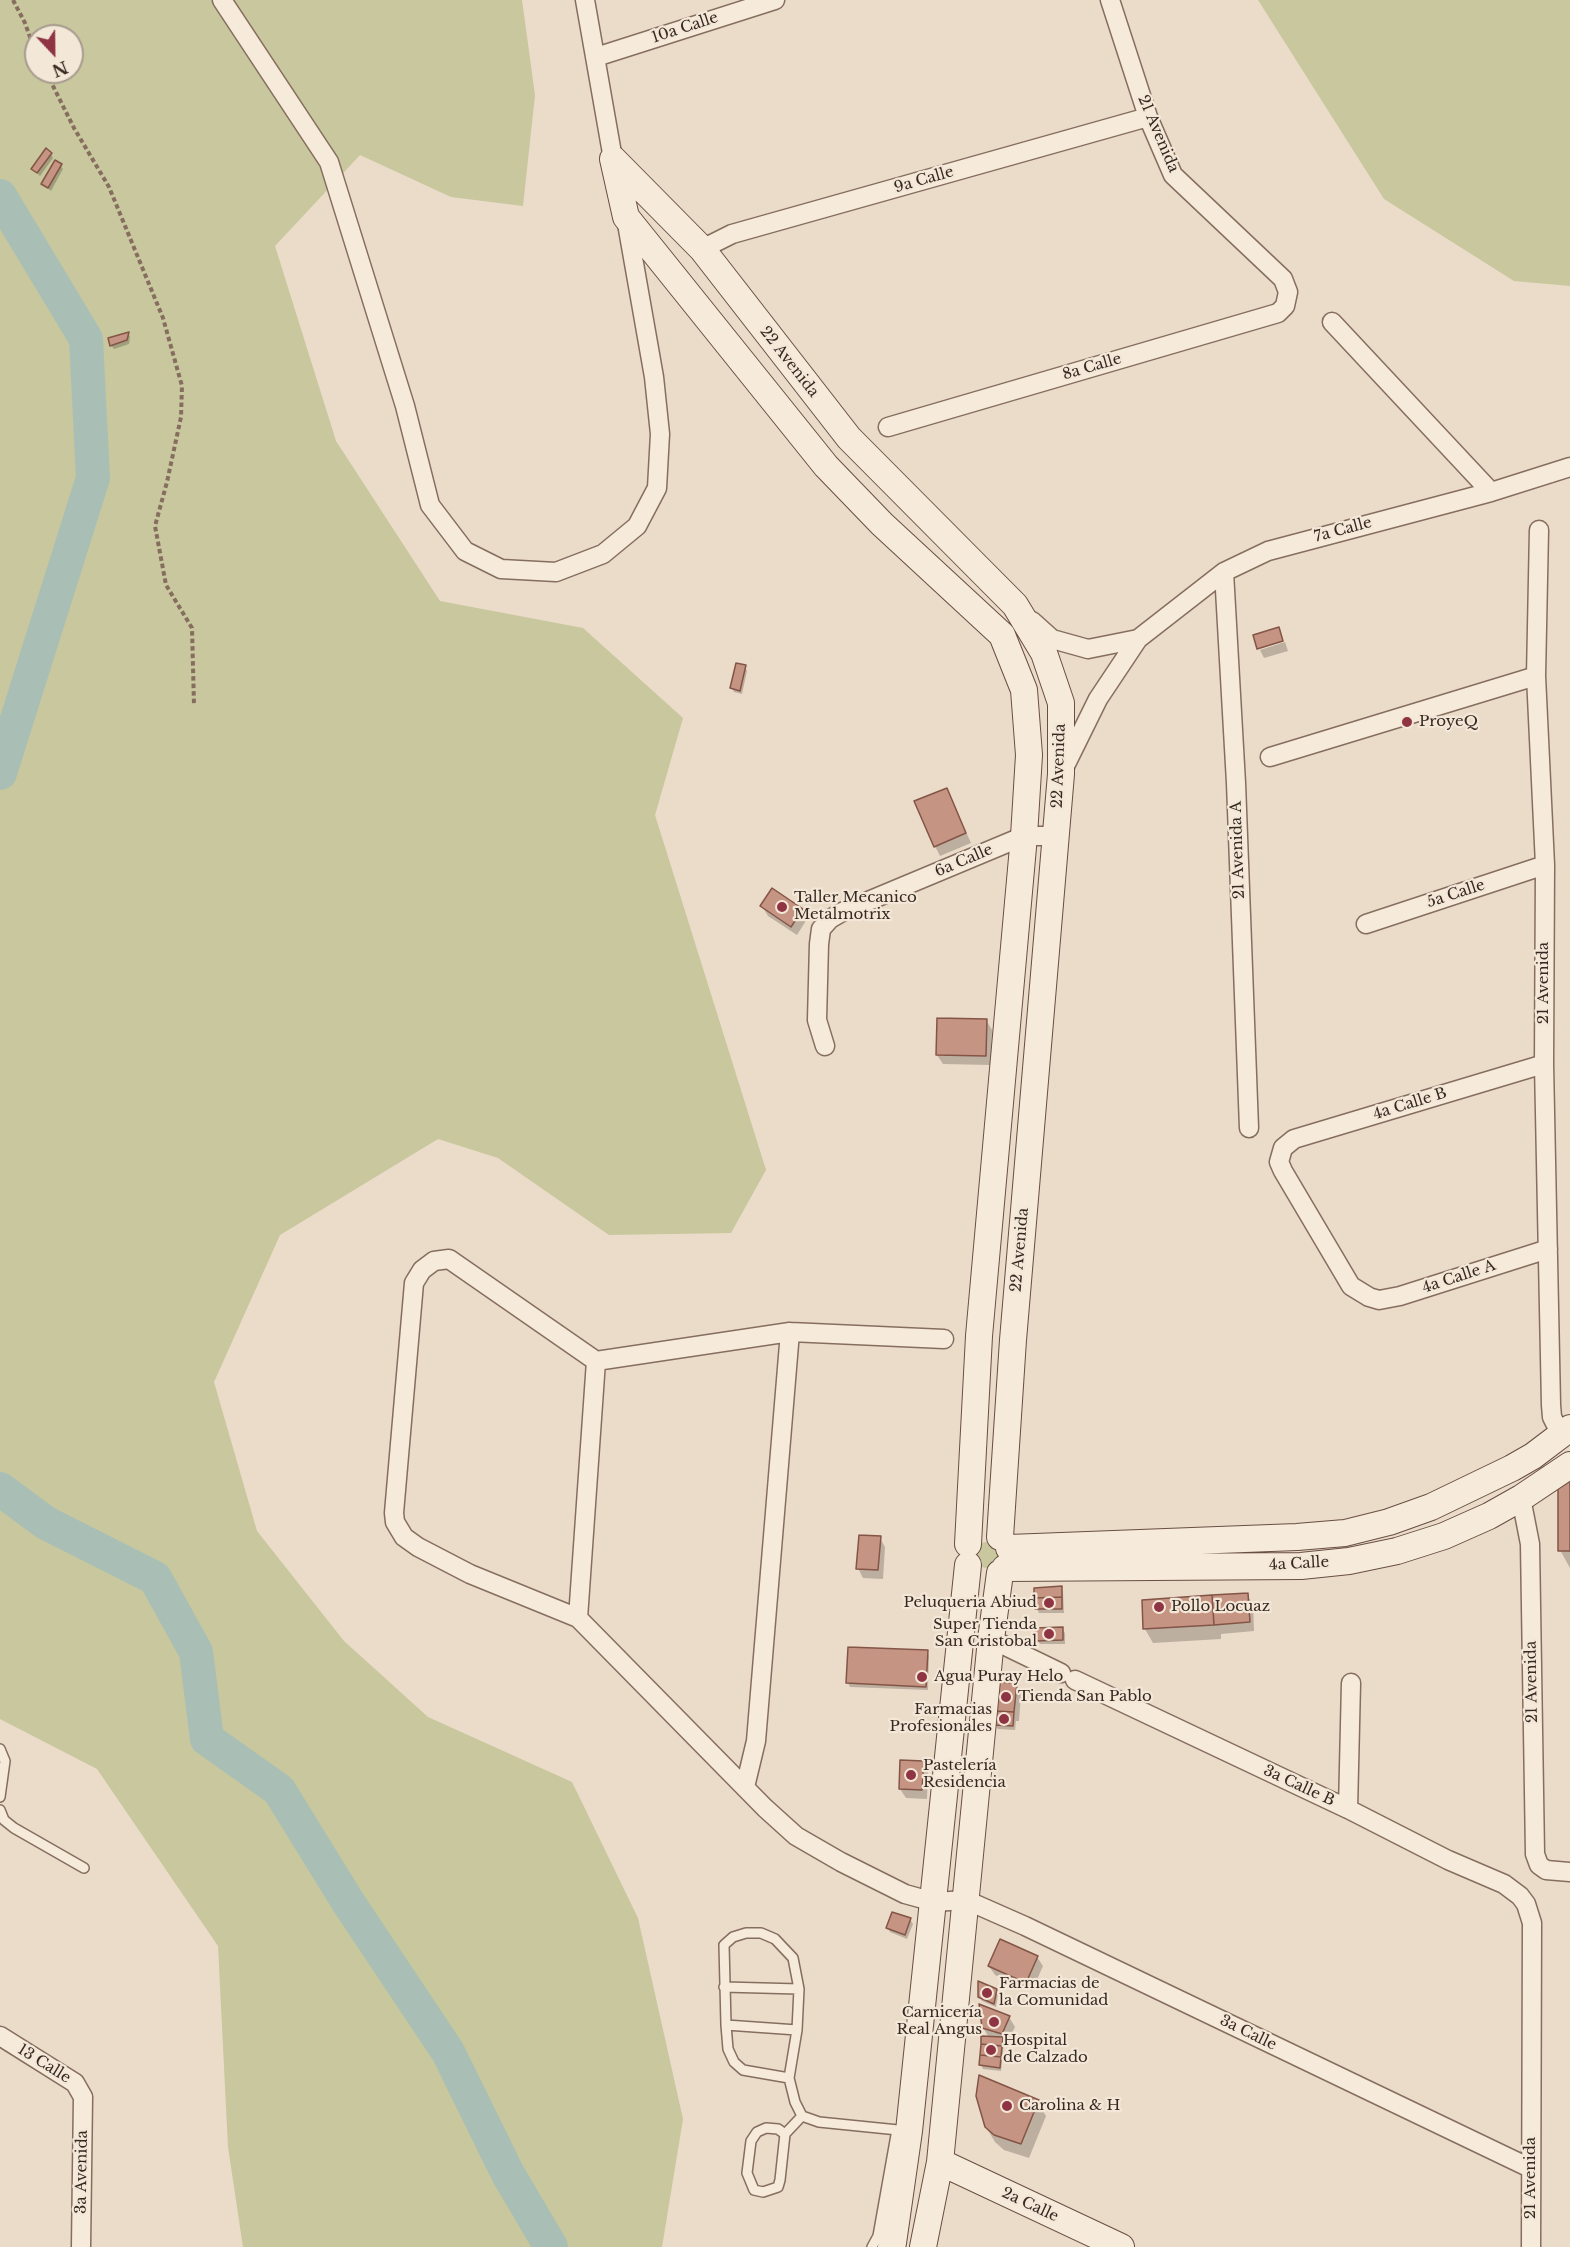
<!DOCTYPE html>
<html>
<head>
<meta charset="utf-8">
<style>
  body { margin:0 }
  #map { position:relative; width:1570px; height:2247px; overflow:hidden; background:#ebdbc9; font-family:"Libre Baskerville",serif }
  canvas { display:block }
  .north { position:absolute; left:24px; top:24px; width:60px; height:60px; box-sizing:border-box; background:#f3e7d8; border:2px solid #a89b8f; border-radius:50%; rotate:158deg; font-size:16px; font-weight:700; line-height:24px; text-align:center; color:#372921 }
  .north::after { content:''; display:block; margin:auto; width:21px; height:27px; background:#8f3443; clip-path:polygon(50% 0,100% 100%,50% 72%,0 100%) }
</style>
</head>
<body>
<div id="map">
<canvas width="1570" height="2247"></canvas>
<div class="north">N</div>
</div>
<script>
const ctx = document.querySelector('canvas').getContext('2d');
ctx.lineJoin = 'round';
function fill(path, color) { ctx.fillStyle = color; ctx.fill(path, 'evenodd'); }
const poly = rows => new Path2D(rows.map(r => 'M' + r).join(''));
function stroke(path, color, width, dash) { ctx.strokeStyle = color; ctx.lineWidth = width; ctx.lineCap = dash ? 'butt' : 'round'; ctx.setLineDash(dash || []); ctx.stroke(path); }
function label(font, color, halo, rows, align = 'center') {
  ctx.font = font + ' "Libre Baskerville",serif'; ctx.lineWidth = 4.5; ctx.setLineDash([]); ctx.textBaseline = 'middle'; ctx.strokeStyle = halo; ctx.fillStyle = color; for (const [text, x, y, turn = 0] of rows) {
    ctx.save(); ctx.translate(x, y); ctx.rotate((+turn || 0) * Math.PI / 180); ctx.textAlign = isNaN(turn) ? turn : align; if (halo) ctx.strokeText(text, 0, 0); ctx.fillText(text, 0, 0); ctx.restore();
  }
}
fill(poly([
  [0,0,522,0,535,95,523,206,451,197,360,155,275,246,336,441,440,601,583,628,683,718,655,815,766,1170,731,1233,609,1235,498,1158,438,1139,280,1235,214,1382,257,1531,344,1641,428,1717,572,1782,638,1918,683,2119,662,2247,243,2247,228,2147,218,1946,97,1769,0,1719],
  [36,36,72,36,72,72,36,72],
  [1258,0,1570,0,1570,286,1514,281,1384,199],
  '974 1555a13 13 0 1 1 26 0a13 13 0 1 1-26 0Z'
]), '#c8c79d');
fill(poly([
  [51,154,53,158,40,176,33,169],
  [60,165,63,169,51,191,43,184],
  [128,333,130,337,129,344,114,349,111,345],
  [1285,642,1288,651,1264,658,1260,650],
  [745,667,747,671,742,694,734,692,732,688],
  [947,789,971,843,940,856,935,846],
  [762,906,802,910,807,919,797,935,768,916],
  [986,1020,992,1030,991,1065,943,1064,937,1055],
  [1570,1475,1570,1568,1560,1550],
  [880,1538,885,1547,883,1579,863,1578,858,1568],
  [1061,1588,1063,1592,1064,1613,1039,1613,1037,1609,1035,1589],
  [1247,1595,1253,1604,1254,1631,1221,1634,1221,1639,1153,1643,1145,1629],
  [1062,1629,1065,1633,1065,1644,1040,1644,1037,1640],
  [849,1648,927,1652,929,1656,928,1690,850,1687,848,1683],
  [1016,1684,1021,1694,1019,1721,1016,1721,1015,1730,998,1729,995,1725],
  [923,1763,928,1772,927,1799,906,1798,900,1789],
  [910,1919,913,1924,907,1939,890,1932,888,1928],
  [1037,1957,1043,1966,1032,1991,995,1975,989,1966],
  [996,1990,998,1994,996,2007,982,2001,979,1996],
  [1009,2017,1015,2027,1007,2043,1004,2042,1001,2071,983,2069,981,2065,989,2038,983,2027],
  [1037,2101,1046,2116,1029,2158,1004,2150,995,2142,986,2127]
]), '#0003');
stroke(poly([
  [0,196,86,339,93,478,0,773],
  [0,1489,46,1523,155,1578,196,1652,207,1739,279,1790,348,1902,448,2052,508,2174,551,2247]
]), '#a9bfb5', 34);
const building = poly([
  [46,148,52,153,37,173,31,169,46,148],
  [55,160,62,164,48,188,41,184,55,160],
  [129,332,127,340,110,346,108,338,129,332],
  [1279,627,1283,641,1257,649,1253,635,1279,627],
  [736,663,746,665,740,691,730,688,736,663],
  [947,788,966,833,934,847,914,801,947,788],
  [772,888,803,909,791,927,760,906,772,888],
  [937,1018,987,1019,986,1056,936,1055,937,1018],
  [1570,1474,1570,1551,1558,1551,1558,1481,1570,1474],
  [859,1535,881,1536,878,1570,856,1569,859,1535],
  [1062,1586,1062,1597,1034,1598,1034,1588,1062,1586],
  [1248,1593,1250,1622,1214,1625,1212,1595,1248,1593],
  [1212,1595,1214,1625,1143,1629,1142,1600,1212,1595],
  [1062,1597,1062,1609,1035,1609,1034,1598,1062,1597],
  [1063,1627,1063,1640,1036,1641,1035,1628,1063,1627],
  [848,1647,928,1650,926,1687,846,1683,848,1647],
  [997,1682,1017,1683,1014,1712,995,1711,997,1682],
  [995,1711,1014,1712,1013,1726,994,1725,995,1711],
  [900,1760,924,1761,922,1790,899,1789,900,1760],
  [892,1912,911,1918,905,1935,886,1928,892,1912],
  [1000,1939,1038,1956,1026,1983,988,1966,1000,1939],
  [978,1981,997,1989,994,2004,978,1997,978,1981],
  [979,2004,1010,2016,1002,2034,982,2028,979,2004],
  [981,2036,1003,2037,1002,2046,981,2044,981,2036],
  [981,2044,1002,2046,1001,2057,980,2055,981,2044],
  [980,2055,1001,2057,1000,2068,979,2065,980,2055],
  [979,2075,1039,2100,1021,2144,994,2135,985,2127,976,2096,979,2075]
]);
fill(building, '#c69482');
stroke(building, '#835547', 1.5);
const lane = poly([
  [0,1749,5,1761,0,1797],
  [0,1810,4,1820,14,1828,84,1868],
  [724,1987,799,1989],
  [726,2025,797,2030],
  [789,2078,743,2070,734,2062,728,2049,726,2025,724,1945,733,1937,746,1933,761,1933,775,1939,793,1958,799,1989,797,2030,789,2078,795,2102,802,2116,819,2122,908,2131],
  [785,2134,778,2129,766,2128,757,2132,751,2141,747,2173,754,2190,763,2192,778,2187,780,2180,785,2134,802,2116],
  [872,2247,878,2236,896,2135]
]);
const street = poly([
  [222,0,329,162,405,406,430,505,465,551,501,569,556,572,603,554,637,526,657,488,660,434,654,377,626,218],
  [585,0,613,159],
  [596,57,775,0],
  [702,249,732,234,1148,117],
  [1332,322,1491,492],
  [888,427,1278,313,1285,306,1288,292,1283,279,1173,175,1148,117,1110,0],
  [1539,530,1536,676,1545,865,1544,1064,1551,1405,1552,1417,1561,1435],
  [1224,572,1236,783,1249,1128],
  [1032,621,1052,639,1088,649,1138,639],
  [1270,757,1536,676],
  [1063,770,1098,699,1138,639,1224,572,1268,551,1491,492,1570,467],
  [1366,924,1545,865],
  [825,1046,817,1020,819,944,821,929,830,919,842,912,1024,836,1056,836],
  [1544,1064,1294,1139,1283,1148,1279,1162,1283,1171,1351,1286,1369,1297,1379,1300,1400,1296,1548,1249],
  [944,1339,790,1332,596,1361,449,1259,434,1261,422,1270,414,1283,394,1513,395,1522,404,1537,418,1547,470,1574,578,1618,765,1808,796,1836,841,1862,905,1894,934,1902,966,1900,1025,1926,1530,2168],
  [1521,1498,1530,1544,1535,1854,1539,1865,1546,1870,1570,1872],
  [578,1618,596,1361],
  [991,1639,1061,1673],
  [1075,1680,1348,1809,1448,1860,1504,1884,1520,1896,1526,1904,1532,1923,1531,2247],
  [745,1787,756,1741,790,1332],
  [1348,1809,1351,1683],
  [0,2036,75,2083,83,2097,81,2247]
]);
const secondary = poly([
  [613,159,702,249,849,438,1015,605,1044,653,1061,703,1061,774,1013,1340,1000,1537],
  [613,159,626,217,826,466,882,524,1002,635,1024,690,1029,755,1024,836,979,1336,968,1544],
  [1009,1548,1297,1537,1345,1533,1389,1522,1431,1507,1512,1468,1533,1456,1570,1428],
  [1005,1568,1301,1566,1349,1561,1397,1551,1444,1536,1489,1516,1521,1498,1570,1465],
  [940,2162,1121,2247],
  [891,2247,893,2243,909,2131,968,1565],
  [923,2247,940,2162,991,1639,1000,1573]
]);
stroke(lane, '#866e5f', 12);
stroke(street, '#866e5f', 21);
stroke(secondary, '#684f42', 28);
stroke(poly([
  [13,0,25,23,36,54],
  [46,72,74,128,109,187,163,318,182,386,181,417,167,482,155,526,166,585,192,628,194,705]
]), '#866e5f', 4, [4.5, 3]);
stroke(lane, '#f6eadb', 9);
stroke(street, '#f6eadb', 18);
stroke(secondary, '#f6eadb', 26);
for (const [x, y, r, color] of [
  [1407,722,6,"#8f3443"],
  [782,907,6,"#8f3443"],
  [1049,1603,6,"#8f3443"],
  [1159,1607,6,"#8f3443"],
  [1049,1634,6,"#8f3443"],
  [922,1677,6,"#8f3443"],
  [1006,1697,6,"#8f3443"],
  [1004,1719,6,"#8f3443"],
  [911,1775,6,"#8f3443"],
  [987,1993,6,"#8f3443"],
  [994,2022,6,"#8f3443"],
  [991,2050,6,"#8f3443"],
  [1007,2106,6,"#8f3443"]
]) { const dot = new Path2D(); dot.arc(x, y, r, 0, 2 * Math.PI); ctx.fillStyle = color; ctx.fill(dot); stroke(dot, '#f3e7d8', 2); }
label('15px', '#372921', '#f3e7d8', [
  ["10a Calle",685,28,-18],
  ["21 Avenida",1158,134,67],
  ["9a Calle",924,180,-16],
  ["22 Avenida",789,362,52],
  ["8a Calle",1092,367,-16],
  ["7a Calle",1343,530,-15],
  ["22 Avenida",1059,766,-88],
  ["21 Avenida A",1238,850,-92],
  ["6a Calle",964,861,-23],
  ["5a Calle",1456,894,-18],
  ["21 Avenida",1544,983,-90],
  ["4a Calle B",1410,1104,-17],
  ["22 Avenida",1020,1250,-85],
  ["4a Calle A",1459,1277,-18],
  ["4a Calle",1299,1564,-3],
  ["21 Avenida",1532,1682,-91],
  ["3a Calle B",1299,1786,25],
  ["3a Calle",1248,2033,26],
  ["13 Calle",44,2064,32],
  ["3a Avenida",82,2172,-89],
  ["21 Avenida",1531,2178,-90],
  ["2a Calle",1030,2205,25]
]);
label('15px', '#372921', '#f3e7d8', [
  ["ProyeQ",1419,722],
  ["Taller Mecanico",794,898],
  ["Metalmotrix",794,915],
  ["Peluqueria Abiud",1037,1603,"right"],
  ["Pollo Locuaz",1171,1607],
  ["Super Tienda",1037,1625,"right"],
  ["San Cristobal",1037,1642,"right"],
  ["Agua Puray Helo",934,1677],
  ["Tienda San Pablo",1018,1697],
  ["Farmacias",992,1710,"right"],
  ["Profesionales",992,1727,"right"],
  ["Pastelería",923,1766],
  ["Residencia",923,1783],
  ["Farmacias de",999,1984],
  ["la Comunidad",999,2001],
  ["Carnicería",982,2013,"right"],
  ["Real Angus",982,2030,"right"],
  ["Hospital",1003,2041],
  ["de Calzado",1003,2058],
  ["Carolina & H",1019,2106]
], 'left');
</script>
</body>
</html>
